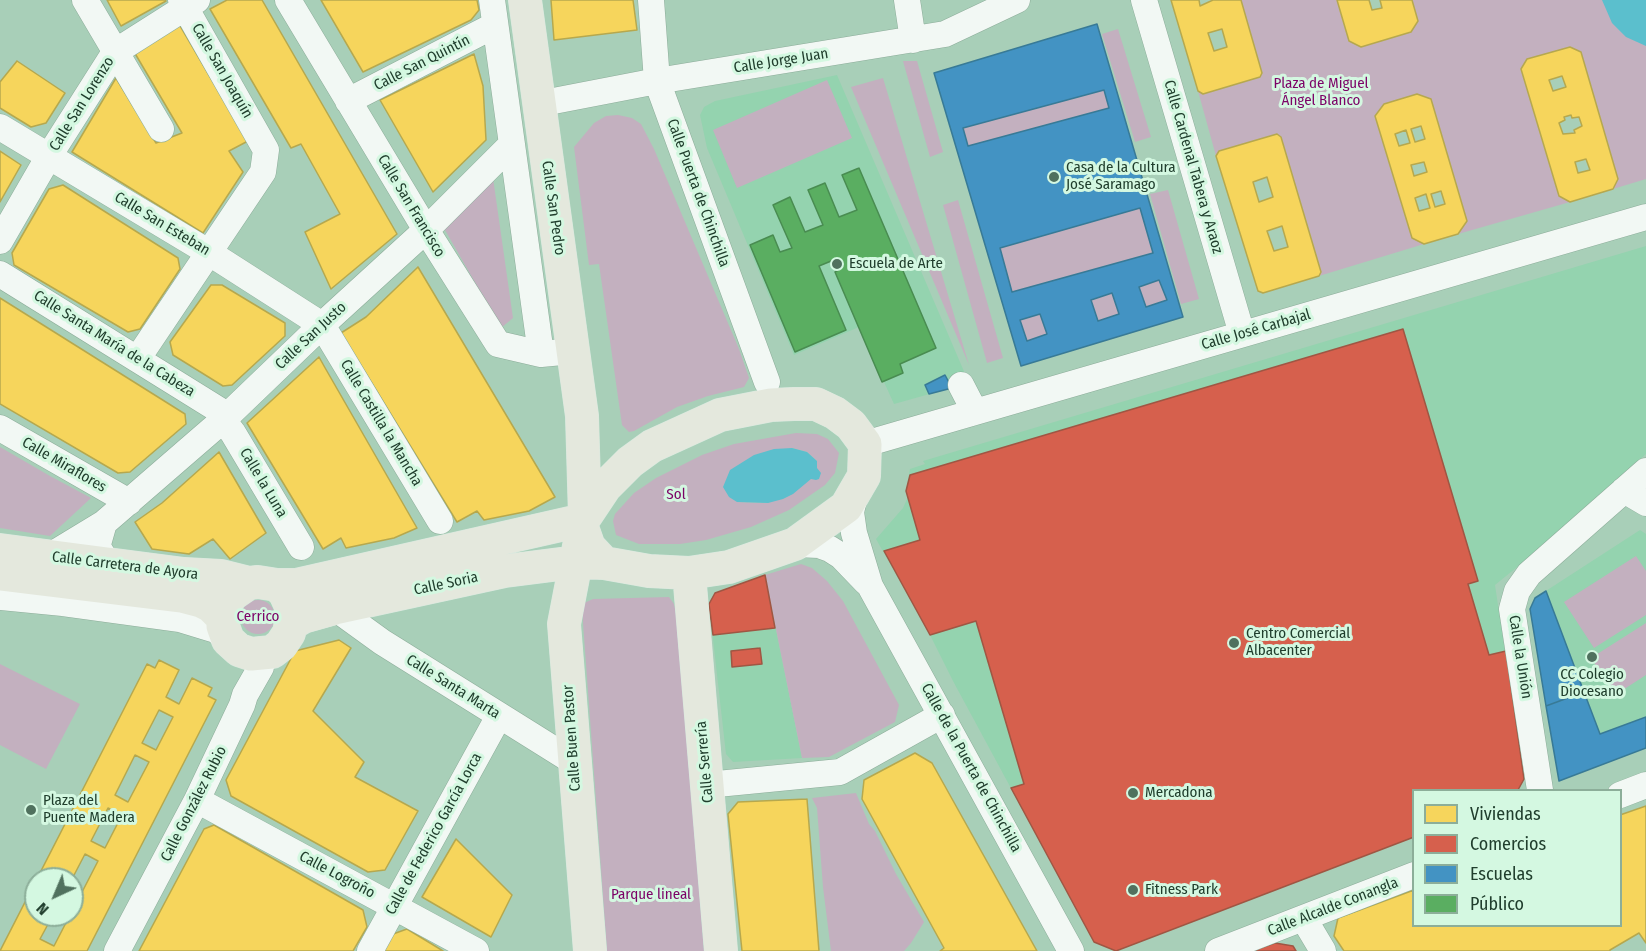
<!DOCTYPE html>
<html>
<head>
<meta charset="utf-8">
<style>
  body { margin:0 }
  #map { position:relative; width:1646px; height:951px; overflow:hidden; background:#a8cfb8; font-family:"Fira Sans Condensed",sans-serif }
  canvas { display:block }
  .legend { position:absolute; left:1412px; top:789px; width:210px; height:138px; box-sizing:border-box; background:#d4f8e1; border:2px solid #8cae99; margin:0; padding:8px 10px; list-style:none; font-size:18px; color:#203e2d }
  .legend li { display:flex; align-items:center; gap:12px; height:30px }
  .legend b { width:30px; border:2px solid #8cae99 }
  .north { position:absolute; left:24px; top:867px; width:60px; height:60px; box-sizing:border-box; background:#d4f8e1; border:2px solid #8cae99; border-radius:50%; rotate:224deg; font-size:16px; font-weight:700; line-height:24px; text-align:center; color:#203e2d }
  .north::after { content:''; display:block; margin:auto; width:21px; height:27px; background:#50715e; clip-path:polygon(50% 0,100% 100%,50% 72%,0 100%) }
</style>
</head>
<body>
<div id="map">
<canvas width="1646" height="951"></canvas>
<ul class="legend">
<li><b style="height:16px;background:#f6d55c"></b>Viviendas</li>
<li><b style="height:16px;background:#d6604d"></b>Comercios</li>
<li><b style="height:16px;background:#4393c3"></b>Escuelas</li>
<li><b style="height:16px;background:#5aae61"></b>Público</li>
</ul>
<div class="north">N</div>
</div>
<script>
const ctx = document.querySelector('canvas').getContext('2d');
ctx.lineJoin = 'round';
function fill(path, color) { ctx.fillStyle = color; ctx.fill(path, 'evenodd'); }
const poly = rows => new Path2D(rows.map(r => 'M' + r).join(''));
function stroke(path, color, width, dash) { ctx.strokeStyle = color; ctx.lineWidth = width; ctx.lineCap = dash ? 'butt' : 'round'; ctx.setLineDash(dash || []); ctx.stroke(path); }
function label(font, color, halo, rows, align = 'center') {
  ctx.font = font + ' "Fira Sans Condensed",sans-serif'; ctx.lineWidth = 6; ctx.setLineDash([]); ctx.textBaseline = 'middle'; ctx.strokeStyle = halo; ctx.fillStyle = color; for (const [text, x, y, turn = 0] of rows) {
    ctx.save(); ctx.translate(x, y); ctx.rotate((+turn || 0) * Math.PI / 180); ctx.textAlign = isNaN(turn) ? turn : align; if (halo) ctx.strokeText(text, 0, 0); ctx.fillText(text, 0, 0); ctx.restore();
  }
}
fill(poly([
  [837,75,969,383,894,404,859,327,794,355,778,317,707,148,700,115,704,107,715,101],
  [1646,246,1646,454,1548,542,1495,585,1524,779,1518,790,1414,790,1413,837,1116,951,1094,942,953,681,930,635,876,539,903,508,908,497,906,491,910,469,925,464,923,461],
  [1640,530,1646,534,1646,748,1559,781,1530,609,1535,598],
  [765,575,802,758,733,762,726,754,709,604,715,593]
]), '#94d3af');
fill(poly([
  [1241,0,1337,0,1349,40,1412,0,1646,0,1646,179,1613,189,1618,179,1581,52,1570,47,1527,59,1521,69,1559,196,1570,202,1458,234,1467,221,1431,99,1417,94,1384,104,1375,116,1412,238,1424,244,1319,276,1321,272,1281,137,1277,134,1216,156,1198,91,1259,77,1262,73],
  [1118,29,1151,137,1135,142,1102,34],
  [903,61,917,61,943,152,930,157],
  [883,78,969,365,851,87],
  [827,80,852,138,737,188,713,130],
  [1104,90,1109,108,968,146,963,128],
  [618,115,632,118,641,124,654,149,739,349,749,378,744,387,708,396,677,407,634,431,629,432,622,425,599,264,589,265,574,147,594,123,606,116],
  [492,171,513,318,501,328,441,223],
  [1168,190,1199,299,1181,304,1150,194],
  [958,200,1003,358,987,363,943,205],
  [1140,208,1153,253,1012,292,1000,248],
  [1159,280,1167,300,1146,307,1139,287],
  [1112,293,1119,314,1098,321,1091,300],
  [1040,314,1047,334,1027,341,1020,320],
  [796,433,817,434,828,439,839,453,835,473,825,485,789,510,751,527,706,540,680,544,639,544,616,535,613,521,615,514,634,493,656,478,702,455,734,444],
  [792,448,807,452,817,461,817,469,811,479,768,503,737,502],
  [0,447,50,476,91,498,50,536,0,528],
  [1636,556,1646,571,1646,615,1594,648,1564,602],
  [801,564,812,568,827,581,843,601,899,705,895,722,829,757,802,758,765,575],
  [669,597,674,604,678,622,704,951,607,951,582,609,584,603,593,599],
  '241 617a17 17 0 1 1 34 0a17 17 0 1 1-34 0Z',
  [1646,623,1646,675,1615,695,1591,658],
  [0,664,80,704,46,769,0,745],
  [856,793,869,824,875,831,896,874,924,922,911,943,904,951,831,951,823,887,817,808,812,798]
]), '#c3b0bf');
fill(poly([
  [1602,0,1646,0,1646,46,1626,37,1612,23],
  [792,448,807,452,817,461,817,468,821,473,819,479,816,480,811,479,793,494,783,499,768,503,737,502,729,497,723,487,730,470,754,455,774,449]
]), '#5bbfcd');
const homes = poly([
  [107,0,165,0,166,1,121,26,107,0],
  [227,0,262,0,397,234,331,289,305,232,340,214,301,144,291,148,210,9,227,0],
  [321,0,477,0,479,10,471,20,363,72,321,0],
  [551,0,633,0,637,30,554,40,551,0],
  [1171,0,1199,0,1200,6,1213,0,1241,0,1262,73,1260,77,1203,94,1198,91,1171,0],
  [1222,29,1227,47,1214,51,1208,33,1222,29],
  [1337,0,1369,0,1372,10,1382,8,1380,0,1412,0,1418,21,1411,32,1361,47,1349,41,1337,0],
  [179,24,248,141,229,151,243,172,203,233,72,152,116,78,156,143,182,133,133,50,179,24],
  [1570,47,1581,52,1618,179,1613,189,1570,202,1559,196,1521,69,1527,59,1570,47],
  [1562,76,1566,87,1553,91,1549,80,1562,76],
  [1571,115,1572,118,1579,117,1582,126,1574,130,1575,133,1563,134,1559,123,1565,120,1564,117,1571,115],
  [1586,159,1590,170,1578,173,1575,162,1586,159],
  [474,54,483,86,486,140,433,192,380,100,474,54],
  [17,61,65,93,46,123,31,127,0,108,0,82,17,61],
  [1417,94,1431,99,1467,221,1458,234,1424,244,1412,238,1375,116,1384,104,1417,94],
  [1421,126,1425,139,1415,142,1411,129,1421,126],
  [1406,130,1410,143,1399,146,1395,134,1406,130],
  [1424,162,1427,172,1414,176,1411,165,1424,162],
  [1441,191,1445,204,1435,207,1431,194,1441,191],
  [1426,194,1430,208,1419,211,1415,198,1426,194],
  [1277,134,1281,137,1321,272,1319,276,1263,293,1258,291,1216,156,1219,151,1277,134],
  [1267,177,1273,197,1259,202,1253,182,1267,177],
  [1282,226,1288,247,1274,251,1267,231,1282,226],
  [0,151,21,165,0,202,0,151],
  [63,185,178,258,180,269,140,329,128,332,14,265,12,253,49,189,63,185],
  [418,267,555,497,529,511,484,520,477,511,457,522,341,333,366,317,418,267],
  [211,285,222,285,285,323,285,336,232,385,223,386,173,355,170,342,211,285],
  [0,298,185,414,186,424,130,472,118,473,0,404,0,298],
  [319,357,324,366,417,528,394,538,346,548,341,538,323,549,247,423,319,357],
  [219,452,266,533,230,559,213,539,189,554,152,549,135,522,162,503,219,452],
  [339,640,351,648,313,711,364,762,355,777,418,811,385,870,368,872,231,796,226,780,295,651,339,640],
  [159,660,179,670,166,697,179,704,192,678,212,688,208,696,216,700,87,951,0,951,147,664,155,668,159,660],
  [159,710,173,717,156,750,142,743,159,710],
  [135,755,149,762,128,802,115,795,135,755],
  [108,808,122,815,105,848,91,841,108,808],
  [85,854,98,861,78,900,72,897,72,915,70,915,54,946,40,939,53,915,36,915,36,879,72,879,85,854],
  [915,753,932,763,1037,951,940,951,944,948,862,799,864,780,915,753],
  [807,799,819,951,742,951,728,814,738,802,807,799],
  [1646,806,1646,943,1639,933,1610,950,1610,951,1344,951,1334,936,1338,918,1414,890,1414,926,1620,926,1620,815,1646,806],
  [214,825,363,910,367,927,353,951,139,951,204,829,214,825],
  [456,839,512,895,491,937,422,897,456,839],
  [407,929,443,951,384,951,393,934,407,929]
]);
fill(homes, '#f6d55c');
stroke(homes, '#b6a84e', 1.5);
const shops = poly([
  [1403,329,1478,581,1468,584,1489,655,1506,651,1524,779,1518,790,1414,790,1414,837,1116,951,1094,942,1011,788,1024,784,976,621,930,635,884,551,920,540,906,491,910,475,1403,329],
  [765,575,775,628,713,635,709,604,715,593,765,575],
  [760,648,762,664,732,667,731,651,760,648],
  [1275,943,1293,946,1296,951,1252,951,1275,943]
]);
fill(shops, '#d6604d');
stroke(shops, '#9f5643', 1.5);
const schools = poly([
  [1097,24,1183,317,1021,366,934,73,1097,24],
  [1104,90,1109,108,968,146,963,128,1104,90],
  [1140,208,1153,253,1012,292,1000,248,1140,208],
  [1159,280,1167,300,1146,307,1139,287,1159,280],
  [1112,293,1119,314,1098,321,1091,300,1112,293],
  [1040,314,1047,334,1027,341,1020,320,1040,314],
  [945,375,952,388,929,394,925,385,945,375],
  [1546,591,1584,692,1546,706,1530,609,1535,598,1546,591],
  [1584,692,1600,734,1646,717,1646,748,1559,781,1546,706,1584,692]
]);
fill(schools, '#4393c3');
stroke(schools, '#387a96', 1.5);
const public = poly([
  [859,168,936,348,900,364,903,373,882,382,835,272,840,269,836,259,819,266,846,330,795,352,750,245,773,235,780,252,792,248,773,205,790,197,805,232,823,225,808,190,825,183,839,217,857,210,842,175,859,168]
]);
fill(public, '#5aae61');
stroke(public, '#498c51', 1.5);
const minor = poly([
  [85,0,161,129],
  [288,0,426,230,498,344,541,354,573,351],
  [492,0,541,354],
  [651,0,657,81,767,382],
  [907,0,913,40],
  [1144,0,1242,334],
  [348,101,495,25],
  [538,104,657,81,945,34,1017,0],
  [0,127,208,252,322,325,440,521],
  [0,241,49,156,115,52,197,0],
  [0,274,227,415],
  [138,358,263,172,266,150,181,0],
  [961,385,975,412],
  [223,420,233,433,301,547],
  [0,428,129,502],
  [865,444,1646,217],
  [856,490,851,512,854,533,870,586,1071,951],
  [1624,490,1646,503],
  [104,523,223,420,322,325,426,230,512,144],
  [795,544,819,545,830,549,841,556,866,582],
  [48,557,104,523,98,544,99,549,108,564],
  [0,597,63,603,180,619,216,630,228,640],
  [335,608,382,642,574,762],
  [707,785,840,772,942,715],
  [1540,790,1512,609,1517,591,1529,574,1646,471],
  [1620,795,1646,785],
  [197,800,476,951],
  [1304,919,1323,951],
  [117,951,197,800,242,705,245,695,261,667,262,654],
  [370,951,499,716],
  [1218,951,1414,875]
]);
const major = poly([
  [525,0,582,416,585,517],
  [580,541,564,624,590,951],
  [0,550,184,574,221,576,249,583],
  [689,573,721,951],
  [0,574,182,596,201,601,211,606,223,618],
  [258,582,277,585,285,593,293,611,289,633,281,645,272,652,251,654,239,650,228,640,223,626,223,618,227,601,233,594,249,583,258,582],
  [277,585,296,585,583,520],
  [291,624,303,617,335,608,505,571,576,562,604,563,649,571,689,573,729,567,795,544,846,507,864,476,865,444,851,425,835,413,816,404,794,404,771,405,720,415,652,446,630,462,605,487,583,520,582,527,589,547,604,563]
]);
stroke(minor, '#8cac99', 27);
stroke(major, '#d8e9df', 34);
stroke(minor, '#f2f8f4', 26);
stroke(major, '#e4e8dd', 33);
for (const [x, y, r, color] of [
  [1054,177,6,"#50715e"],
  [837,264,6,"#50715e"],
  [1234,643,6,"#50715e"],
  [1592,657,6,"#50715e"],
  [1133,793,6,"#50715e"],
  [31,810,6,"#50715e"],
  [1133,890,6,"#50715e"]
]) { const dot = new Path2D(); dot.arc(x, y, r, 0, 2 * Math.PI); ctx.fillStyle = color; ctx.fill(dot); stroke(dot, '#d4f8e1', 2); }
label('15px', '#203e2d', '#d4f8e1', [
  ["Calle Jorge Juan",781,61,-9],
  ["Calle San Quintín",422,63,-27],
  ["Calle San Joaquín",222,71,60],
  ["Calle San Lorenzo",82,104,-58],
  ["Calle Cardenal Tabera y Araoz",1193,167,74],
  ["Calle Puerta de Chinchilla",698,193,70],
  ["Calle San Francisco",411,206,59],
  ["Calle San Pedro",553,208,82],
  ["Calle San Esteban",162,224,31],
  ["Calle José Carbajal",1256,330,-16],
  ["Calle San Justo",311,336,-43],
  ["Calle Santa María de la Cabeza",114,344,32],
  ["Calle Castilla la Mancha",381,423,59],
  ["Calle Miraflores",64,465,30],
  ["Calle la Luna",263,483,59],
  ["Calle Carretera de Ayora",125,566,7],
  ["Calle Soria",446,584,-12],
  ["Calle la Unión",1520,657,81],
  ["Calle Santa Marta",453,687,32],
  ["Calle Buen Pastor",572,738,-94],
  ["Calle Serrería",705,762,-95],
  ["Calle de la Puerta de Chinchilla",971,768,61],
  ["Calle González Rubio",194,804,-63],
  ["Calle de Federico García Lorca",434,834,-61],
  ["Calle Logroño",337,875,28],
  ["Calle Alcalde Conangla",1333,907,-21]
]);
label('15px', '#7c0267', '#d4f8e1', [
  ["Plaza de Miguel",1321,84],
  ["Ángel Blanco",1321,101],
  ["Sol",676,495],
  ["Cerrico",258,617],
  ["Parque lineal",651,895]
]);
label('15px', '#203e2d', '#d4f8e1', [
  ["Casa de la Cultura",1066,168],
  ["José Saramago",1066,185],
  ["Escuela de Arte",849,264],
  ["Centro Comercial",1246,634],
  ["Albacenter",1246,651],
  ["CC Colegio",1592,675,"center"],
  ["Diocesano",1592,692,"center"],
  ["Mercadona",1145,793],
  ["Plaza del",43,801],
  ["Puente Madera",43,818],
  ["Fitness Park",1145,890]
], 'left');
</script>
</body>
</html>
